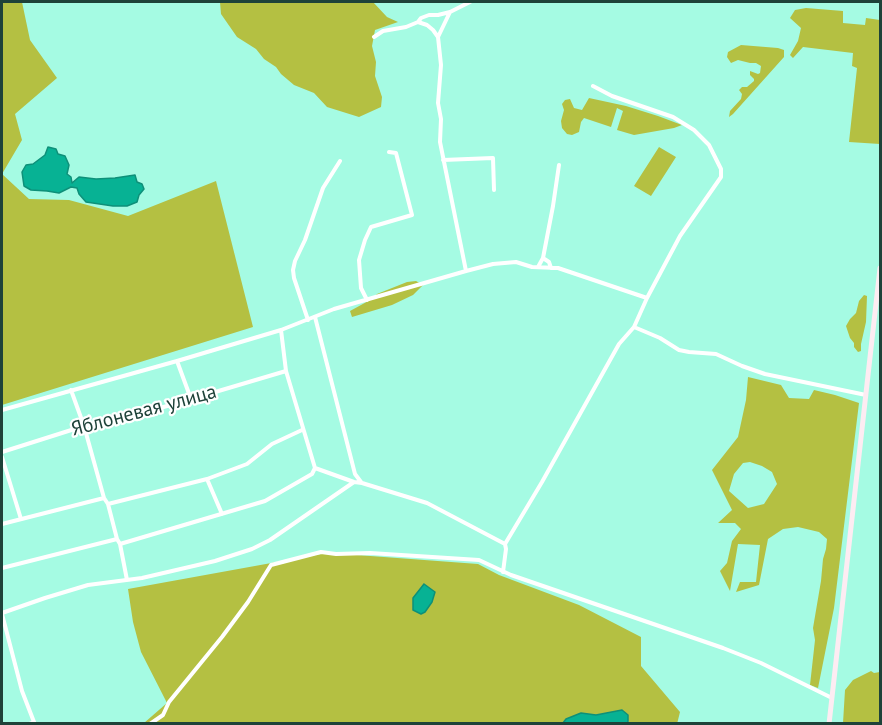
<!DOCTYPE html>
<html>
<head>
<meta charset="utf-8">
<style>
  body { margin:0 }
  #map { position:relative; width:882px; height:725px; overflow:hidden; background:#a5fbe3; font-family:"PT Sans",sans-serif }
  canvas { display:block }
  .frame { position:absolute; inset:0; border:3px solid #1e4239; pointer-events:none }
</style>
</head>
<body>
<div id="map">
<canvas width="882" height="725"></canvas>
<div class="frame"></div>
</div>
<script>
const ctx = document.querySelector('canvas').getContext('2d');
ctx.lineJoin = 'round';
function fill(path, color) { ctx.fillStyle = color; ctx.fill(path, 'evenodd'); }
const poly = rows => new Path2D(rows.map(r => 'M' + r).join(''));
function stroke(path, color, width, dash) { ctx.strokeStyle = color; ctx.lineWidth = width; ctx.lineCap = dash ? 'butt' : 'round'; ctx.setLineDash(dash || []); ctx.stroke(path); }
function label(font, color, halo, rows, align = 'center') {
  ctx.font = font + ' "PT Sans",sans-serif'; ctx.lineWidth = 4.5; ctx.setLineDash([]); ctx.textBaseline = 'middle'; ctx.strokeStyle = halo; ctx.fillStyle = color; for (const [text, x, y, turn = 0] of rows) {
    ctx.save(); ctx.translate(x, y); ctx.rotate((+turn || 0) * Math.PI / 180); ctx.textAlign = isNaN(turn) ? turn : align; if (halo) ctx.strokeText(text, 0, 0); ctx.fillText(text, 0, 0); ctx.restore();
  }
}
fill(poly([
  [2,2,22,2,30,40,57,78,15,114,22,140,2,174,29,199,69,200,128,216,216,181,253,327,2,405],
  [220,2,373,2,387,17,398,22,375,30,372,46,376,62,375,76,382,97,381,107,359,117,327,107,314,93,294,85,281,74,276,67,264,59,256,49,237,37,221,14],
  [806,8,843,11,843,23,865,25,866,18,880,20,880,144,849,142,857,68,852,66,853,53,803,47,793,58,790,55,798,41,801,28,790,18,795,10],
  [741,45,778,48,784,50,784,57,733,114,729,117,730,111,741,99,742,94,739,90,742,87,747,87,754,81,754,79,750,75,750,71,758,74,760,73,761,66,756,63,750,63,738,60,731,63,727,57,728,52],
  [589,98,626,106,658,116,682,125,674,128,634,135,617,130,623,111,617,108,611,127,584,118,581,122,579,132,572,135,567,134,562,128,561,121,564,110,562,104,565,100,570,99,574,108,582,110],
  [659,147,676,157,651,196,634,186],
  [416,281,423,285,413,295,392,305,352,317,350,311,372,299,377,294,407,282],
  [864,295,867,296,866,322,861,344,861,351,858,352,854,347,854,343,850,338,846,326,850,319,856,313,859,301],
  [748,377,781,385,789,398,809,399,814,390,835,395,859,403,834,608,818,688,810,685,815,640,813,628,821,581,823,559,826,549,827,539,819,532,798,527,783,529,768,539,759,585,736,592,740,582,756,582,760,545,738,544,730,591,720,571,727,563,732,541,741,529,735,523,718,523,732,510,712,470,738,437,746,400],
  [750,462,762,466,772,472,777,484,764,504,748,508,729,491,734,474,743,463],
  [330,553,478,564,499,575,579,605,641,637,641,666,680,712,677,724,628,723,629,722,622,710,596,715,581,713,566,719,563,724,144,723,167,703,141,652,133,622,128,589,321,554],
  [871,671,874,673,880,672,880,723,843,723,845,690,853,680]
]), '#b4c042');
const water = poly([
  [48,147,56,149,58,154,65,156,69,165,67,174,71,177,72,183,79,177,96,179,115,178,135,175,137,182,142,184,144,189,139,195,137,202,127,206,113,206,86,202,79,194,77,188,71,187,59,193,47,191,31,190,24,186,22,172,26,165,33,164,45,155,48,147],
  [424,584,435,592,432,602,425,612,421,614,413,610,413,598,424,584],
  [622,710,628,715,628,723,563,723,566,719,581,713,596,715,622,710]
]);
fill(water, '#07b294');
stroke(water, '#0e9079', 1.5);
stroke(poly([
  [450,12,438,37,441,65,438,103,441,119,440,142,466,271],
  [418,22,427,25,433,30,438,37],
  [374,37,383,31,406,27,418,22,421,18,429,15,438,15,450,12,470,2],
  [443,160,493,158,494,190],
  [543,258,549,262,551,268],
  [538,267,543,258,553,206,559,165],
  [367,300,361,288,359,260,365,240,371,227,412,215,396,153,389,152],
  [315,317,355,474,361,482],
  [308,320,294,278,293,270,295,261,305,240,323,188,340,161],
  [634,327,660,338,679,350,689,352,716,354,742,366,765,374,866,395],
  [281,330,286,371,315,468,354,482,362,483,427,503,505,544],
  [177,361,191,399],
  [71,390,84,426,104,498,108,504,117,539,120,544,127,580],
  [2,410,177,361,281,330,334,309,466,271,493,264,516,262,532,267,558,268,647,298],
  [2,452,84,426,120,419,178,403,286,371],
  [2,457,21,519],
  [207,479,222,514],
  [108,504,207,479,247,464,272,444,302,430],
  [2,524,104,498],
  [120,544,265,501,312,474,315,468],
  [2,568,117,539],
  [503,572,506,549,505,544,542,482,619,344,634,327,647,298,680,236,721,177,721,169,709,145,694,130,673,117,612,96,593,86],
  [2,613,45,598,88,585,142,578,215,561,252,549,270,540,354,482],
  [2,614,22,691,34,722,29,724],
  [150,724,163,715,169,702,222,637,248,602,271,565,321,552,336,554,370,553,479,560,511,575,723,648,761,663,832,698]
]), '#fff', 4);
stroke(poly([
  [829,724,880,268]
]), '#fdecf2', 5);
label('20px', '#1e4239', '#fff', [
  ["Яблоневая улица",144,411,-15]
]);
</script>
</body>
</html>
